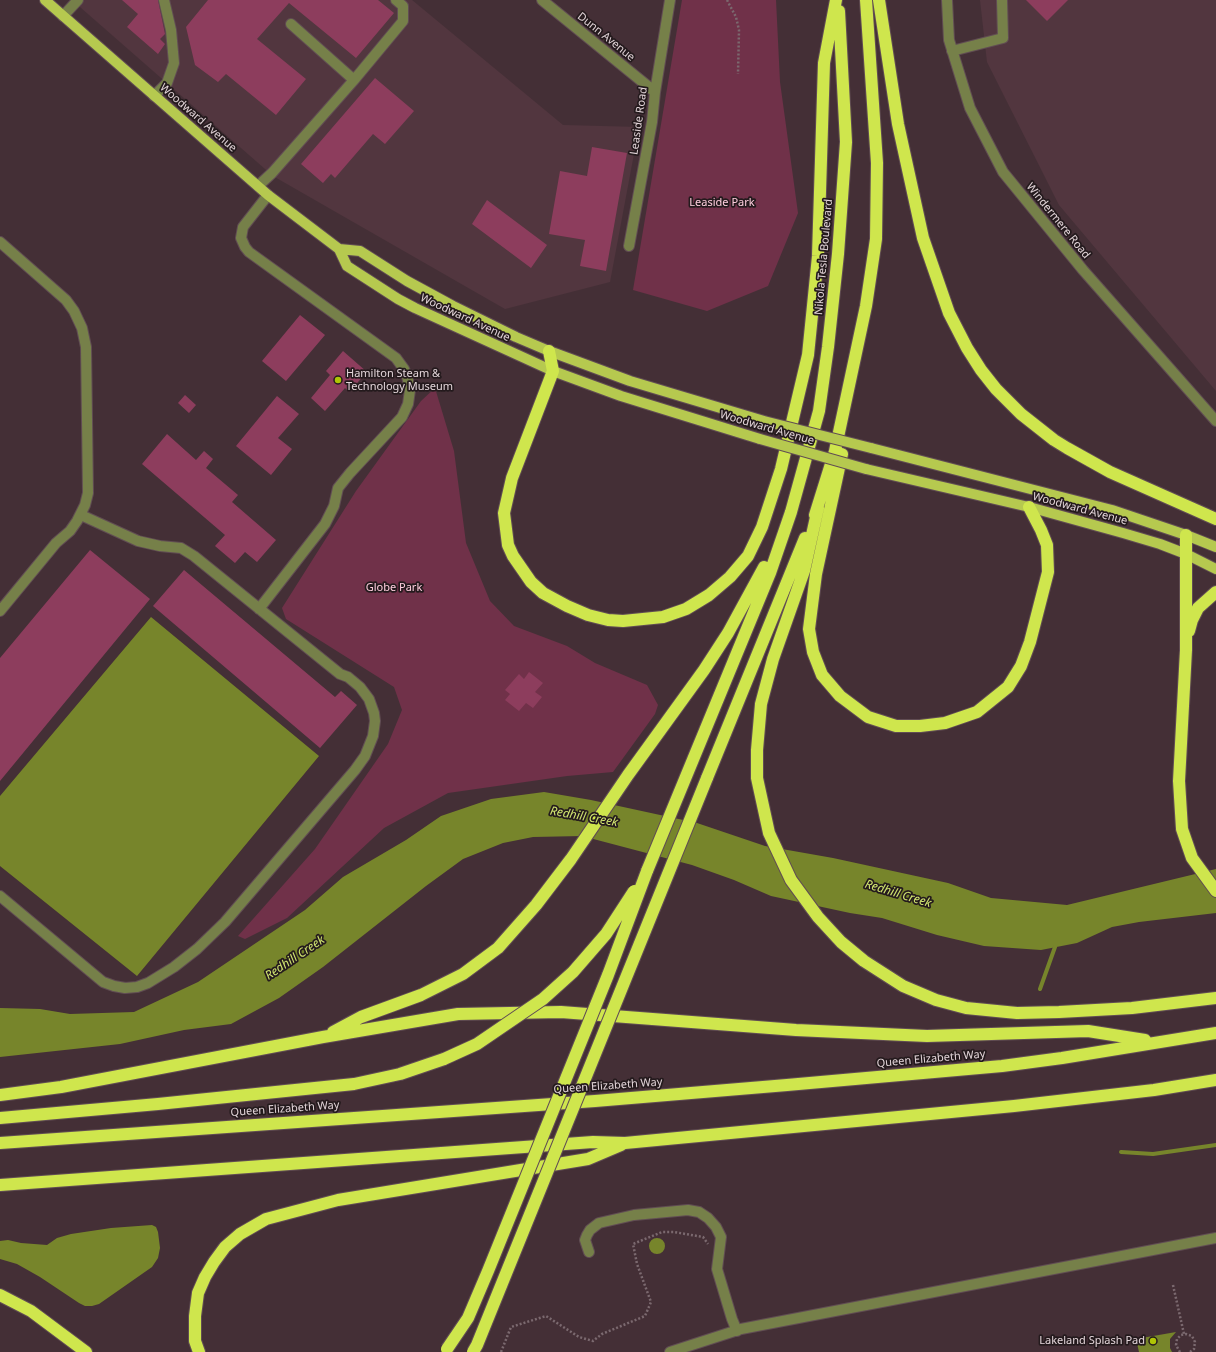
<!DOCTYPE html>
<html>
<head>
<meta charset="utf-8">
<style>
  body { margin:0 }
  canvas { display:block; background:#442f36 }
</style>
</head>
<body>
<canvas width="1216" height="1352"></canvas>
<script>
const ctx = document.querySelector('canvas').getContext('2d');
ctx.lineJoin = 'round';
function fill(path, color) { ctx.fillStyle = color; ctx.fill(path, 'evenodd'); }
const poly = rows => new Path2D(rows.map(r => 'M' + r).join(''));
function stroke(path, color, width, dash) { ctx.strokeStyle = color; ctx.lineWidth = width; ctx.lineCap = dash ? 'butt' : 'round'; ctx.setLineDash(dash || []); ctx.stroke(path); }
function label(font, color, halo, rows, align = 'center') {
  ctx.font = font + ' "Noto Sans",sans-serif'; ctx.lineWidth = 3.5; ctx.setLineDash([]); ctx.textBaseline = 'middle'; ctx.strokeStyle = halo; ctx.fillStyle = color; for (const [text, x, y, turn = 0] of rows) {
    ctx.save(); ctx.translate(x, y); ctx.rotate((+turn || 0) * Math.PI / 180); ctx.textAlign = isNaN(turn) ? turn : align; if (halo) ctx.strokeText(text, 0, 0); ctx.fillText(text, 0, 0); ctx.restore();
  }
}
fill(poly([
  [72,0,412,0,563,125,639,127,610,282,505,309,273,176],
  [980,0,1216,0,1216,391,1059,205,987,62]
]), '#52363f');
fill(poly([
  [682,0,776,0,780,82,798,213,768,286,707,311,633,290],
  [435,388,454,451,466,543,490,601,514,626,567,646,595,663,647,685,658,705,655,714,613,772,567,776,448,793,384,828,287,918,245,939,238,936,315,849,388,744,402,710,394,687,286,619,282,608,356,491,421,401]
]), '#703149');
fill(poly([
  [151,617,319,756,137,976,0,866,0,796],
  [544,792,591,800,697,823,765,846,833,858,948,883,991,898,1067,905,1216,869,1216,913,1139,922,1112,927,1077,943,1041,950,984,946,937,935,882,918,850,913,771,896,734,880,692,865,582,836,533,837,503,843,463,859,426,886,323,967,279,998,231,1024,184,1030,120,1044,0,1057,0,1008,40,1009,70,1014,134,1012,198,982,305,910,343,877,406,840,441,816,491,799],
  [152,1225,156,1227,158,1232,160,1248,158,1258,152,1267,99,1304,92,1306,85,1306,79,1303,40,1277,17,1264,0,1259,0,1241,8,1240,21,1243,47,1245,57,1238,71,1234,111,1228],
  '649 1246a8 8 0 1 1 16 0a8 8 0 1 1-16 0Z',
  [1176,1332,1170,1339,1170,1348,1172,1352,1139,1352,1136,1339]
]), '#77852b');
stroke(poly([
  [1040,989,1055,947],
  [1121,1152,1153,1154,1216,1145]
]), '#77852b', 4);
fill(poly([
  [122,0,158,0,165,34,160,39,165,44,158,54,127,27,138,14],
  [208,0,378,0,394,13,356,58,289,3,257,39,306,79,276,115,226,74,218,82,195,65,186,27],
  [1026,0,1068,0,1047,21],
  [375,78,414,111,385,144,373,134,335,178,331,174,323,183,301,164],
  [592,147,627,153,606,271,580,266,585,240,549,234,560,171,587,176],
  [487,200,547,245,531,268,472,224],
  [300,315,325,335,286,381,262,361],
  [343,351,367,372,349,392,345,388,325,411,311,398,330,375,326,371],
  [185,395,196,405,189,413,178,403],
  [277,396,299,414,278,438,292,449,271,475,236,446],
  [167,434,196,460,204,451,213,459,206,468,238,495,232,502,276,540,257,562,245,552,235,563,215,546,225,535,142,464],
  [90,550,150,599,0,781,0,658],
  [184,570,335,697,341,691,357,705,320,748,153,606],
  [529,672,543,683,535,692,542,697,533,708,526,703,519,711,505,700,510,694,505,690,519,674,524,679]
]), '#8d3d5d');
const minor = poly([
  [542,0,655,92],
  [947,0,949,40,970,108,1003,172,1083,270,1216,421],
  [63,16,78,0],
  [291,24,354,80],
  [952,51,1003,38,1002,0],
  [154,96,167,83,174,63,171,30,164,0],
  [258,186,272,173,354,80,403,21,403,6,396,0],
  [0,242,66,300,74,311,82,328,86,347,88,493,85,505,77,521,70,531,56,543,0,611],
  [629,246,652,122,655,92,670,0],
  [259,609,325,524,334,506,338,488,350,473,402,417,408,404,410,390,407,376,404,369,396,358,249,252,245,247,241,238,243,227,268,195],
  [0,896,103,982,114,986,125,988,137,987,148,983,174,967,197,949,225,922,355,770,365,756,373,736,375,721,374,713,369,699,360,687,348,677,340,674,194,556,181,548,160,546,138,541,81,515],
  [589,1252,585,1240,587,1235,590,1230,599,1223,634,1215,688,1210,699,1212,708,1218,716,1227,721,1237,717,1269,732,1319,737,1331],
  [670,1352,741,1329,1216,1238]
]);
const major = poly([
  [45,0,268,195,339,249,347,266,398,299,415,308,553,371,621,396,760,439],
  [339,249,360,251,407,281,453,306,516,337,549,351,630,381,764,421],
  [871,448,1112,510,1186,535,1216,547],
  [866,469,1029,507,1123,533,1160,544,1186,554,1216,569]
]);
const highway = poly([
  [879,0,898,124,923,238,949,313,967,348,981,370,996,389,1021,414,1054,440,1067,448,1110,472,1216,519],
  [549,351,553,371,512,478,504,513,508,545,513,556,531,582,543,593,567,606,588,615,608,620,623,621,663,617,686,609,709,595,730,577,748,556,762,527,781,469,808,355,818,256,824,63,836,0],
  [842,454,816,574,809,629,813,652,822,675,840,696,868,717,896,726,920,726,945,723,977,712,1008,687,1021,666,1030,642,1048,572,1047,545,1041,530,1029,507],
  [818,508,804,571,773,659,761,704,757,750,757,778,769,833,791,880,818,917,841,942,864,961,903,986,936,1000,966,1008,1017,1013,1059,1012,1132,1008,1216,998],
  [815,515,835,451,866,306,876,239,877,163,866,0],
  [1186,535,1186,650,1179,781,1182,829,1192,858,1216,891],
  [1189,631,1192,620,1198,608,1216,592],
  [707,778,805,538],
  [647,871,770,573,791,512,819,411,828,347,838,254,846,142,839,11],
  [333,1032,361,1017,421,995,463,974,498,948,536,905,571,859,628,775,704,670,728,633,764,567],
  [0,1095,61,1087,323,1037,458,1014,561,1012,796,1030,927,1036,1088,1031,1145,1040],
  [0,1118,158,1104,354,1084,400,1074,444,1059],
  [0,1143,595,1101,787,1085,1002,1066,1062,1058,1216,1033],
  [0,1185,593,1142,625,1143,1014,1106,1154,1090,1216,1080],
  [0,1295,31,1311,86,1352],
  [199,1352,195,1341,195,1316,198,1293,205,1277,214,1262,225,1247,240,1234,266,1219,338,1200,588,1159,621,1145]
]);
stroke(minor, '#614d53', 12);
stroke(major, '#614d53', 12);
stroke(highway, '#614d53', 14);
stroke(poly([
  [727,0,736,17,739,30,738,74],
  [1173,1285,1184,1334],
  [501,1352,511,1327,546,1316,579,1337,593,1341,602,1334,645,1316,651,1302,637,1264,633,1244,662,1232,674,1232,703,1237,708,1244],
  [1180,1352,1176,1345,1177,1339,1181,1335,1186,1334,1192,1336,1195,1342,1194,1349,1190,1352]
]), '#7b696f', 2.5, [2, 2]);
stroke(minor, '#768049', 10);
stroke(major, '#b6c94f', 10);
stroke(highway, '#cfe64d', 12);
const majorBridge = poly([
  [764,421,871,448],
  [760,439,866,469]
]);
const highwayBridge = poly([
  [444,1059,477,1044,543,999,573,972,606,934,634,891],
  [447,1349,468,1318,488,1271,608,975,647,871],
  [473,1352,477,1345,707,778]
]);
stroke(majorBridge, '#614d53', 12, []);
stroke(highwayBridge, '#614d53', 14, []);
stroke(majorBridge, '#b6c94f', 10);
stroke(highwayBridge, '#cfe64d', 12);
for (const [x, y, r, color] of [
  [338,380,4,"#afc505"],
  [1153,1341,4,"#afc505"]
]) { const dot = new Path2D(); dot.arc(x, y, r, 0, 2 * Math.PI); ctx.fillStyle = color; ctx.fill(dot); stroke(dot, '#241a1d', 1.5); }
label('11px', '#e3d5d9', '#241a1d', [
  ["Dunn Avenue",606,37,39],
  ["Woodward Avenue",198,118,41],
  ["Leaside Road",639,121,-82],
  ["Windermere Road",1058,221,51],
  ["Nikola Tesla Boulevard",824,257,-85],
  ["Woodward Avenue",465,318,25],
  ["Woodward Avenue",767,428,16],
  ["Woodward Avenue",1080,509,15],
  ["Queen Elizabeth Way",931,1059,-5],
  ["Queen Elizabeth Way",608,1086,-4],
  ["Queen Elizabeth Way",285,1109,-4]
]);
label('11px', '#ffcede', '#241a1d', [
  ["Leaside Park",722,203],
  ["Globe Park",394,588]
]);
label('11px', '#e3d5d9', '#241a1d', [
  ["Hamilton Steam &",346,374],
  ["Technology Museum",346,387],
  ["Lakeland Splash Pad",1145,1341,"right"]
], 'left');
label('italic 12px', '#d2e671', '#241a1d', [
  ["Redhill Creek",584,817,10],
  ["Redhill Creek",898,894,17],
  ["Redhill Creek",295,958,-34]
]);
</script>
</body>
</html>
